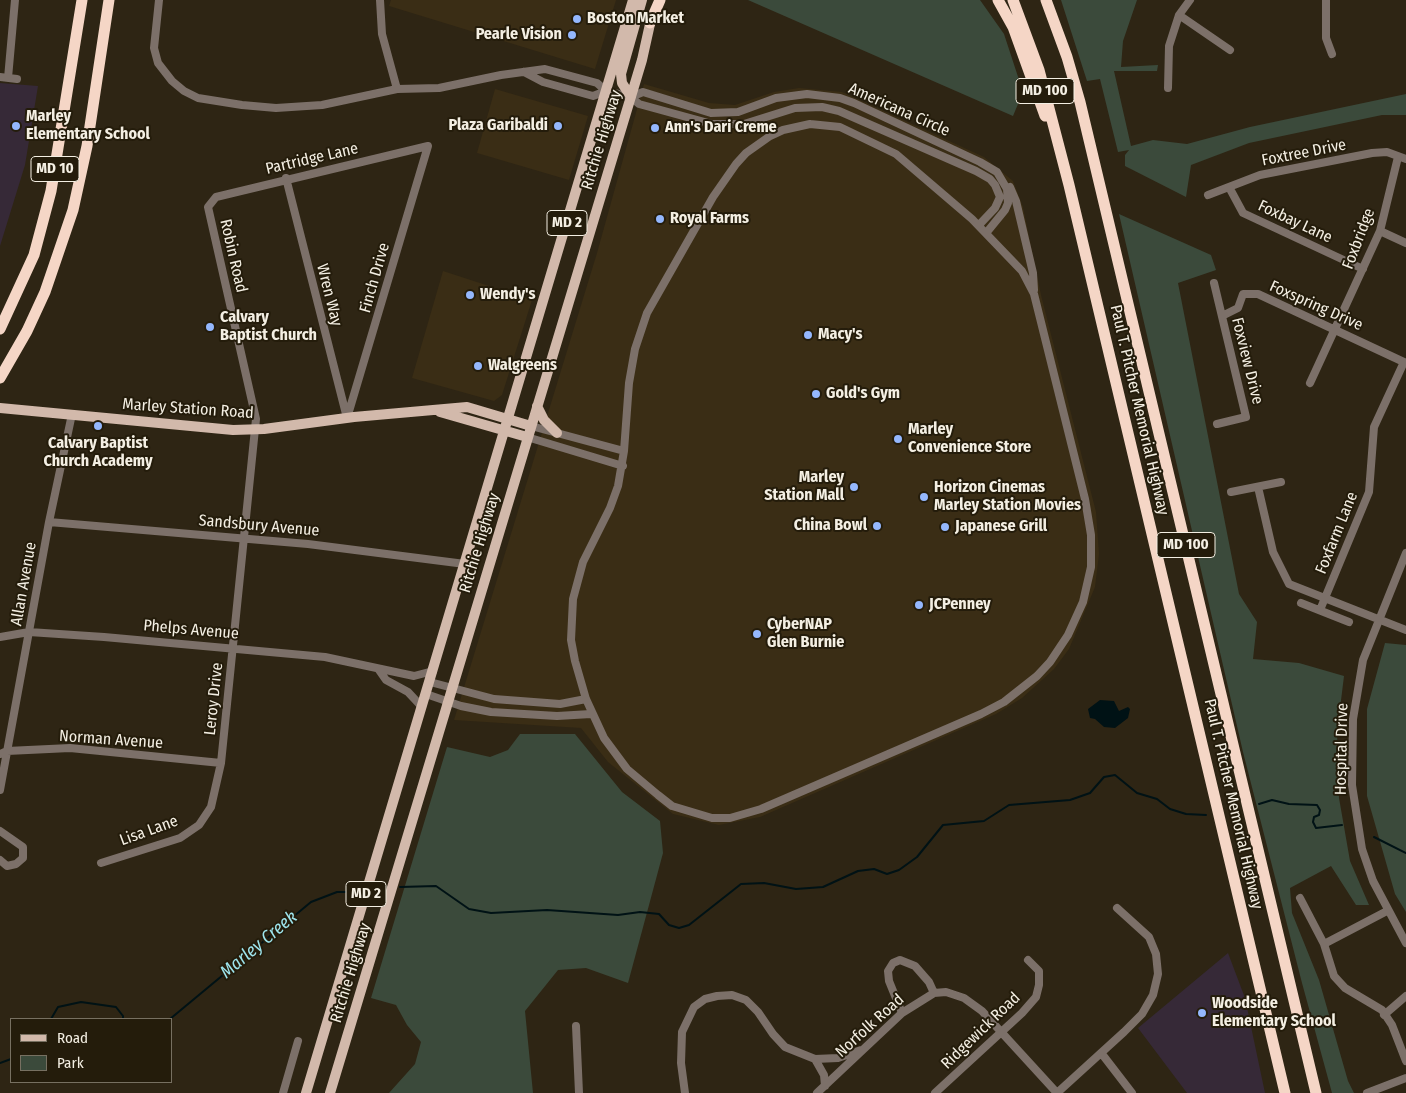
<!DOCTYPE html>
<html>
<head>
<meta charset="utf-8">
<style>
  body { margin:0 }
  #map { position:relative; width:1406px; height:1093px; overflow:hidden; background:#2e2514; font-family:"Fira Sans Condensed",sans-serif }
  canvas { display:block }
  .legend { position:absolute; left:10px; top:1018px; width:162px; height:65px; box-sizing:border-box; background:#241c0b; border:1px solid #777061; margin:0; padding:6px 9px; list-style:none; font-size:15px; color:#f4efe3 }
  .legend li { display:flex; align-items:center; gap:10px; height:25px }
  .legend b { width:25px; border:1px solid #777061 }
</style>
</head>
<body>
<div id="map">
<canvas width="1406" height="1093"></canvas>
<ul class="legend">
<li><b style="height:6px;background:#d2b9ab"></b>Road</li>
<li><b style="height:14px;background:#3b4a3b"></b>Park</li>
</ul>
</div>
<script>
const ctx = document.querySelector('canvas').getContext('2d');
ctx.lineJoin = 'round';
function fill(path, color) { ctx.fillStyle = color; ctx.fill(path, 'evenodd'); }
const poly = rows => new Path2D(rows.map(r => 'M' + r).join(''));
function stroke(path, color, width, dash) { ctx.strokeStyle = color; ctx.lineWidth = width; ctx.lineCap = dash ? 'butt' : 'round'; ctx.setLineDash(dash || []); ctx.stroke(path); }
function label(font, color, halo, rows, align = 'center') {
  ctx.font = font + ' "Fira Sans Condensed",sans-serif'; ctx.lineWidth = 4; ctx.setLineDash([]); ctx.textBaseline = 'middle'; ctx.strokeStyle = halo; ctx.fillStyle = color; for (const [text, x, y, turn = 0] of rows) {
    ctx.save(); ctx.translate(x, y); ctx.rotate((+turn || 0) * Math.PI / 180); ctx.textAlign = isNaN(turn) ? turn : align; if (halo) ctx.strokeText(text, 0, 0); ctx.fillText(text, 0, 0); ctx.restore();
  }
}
fill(poly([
  [391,0,616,0,595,69,389,6],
  [644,84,709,103,735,105,774,92,799,88,842,92,984,157,1013,181,1023,207,1041,295,1096,512,1099,554,1095,587,1069,649,1054,669,1022,698,996,714,760,817,719,825,673,814,608,762,581,728,454,720,597,253],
  [495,89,588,116,569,180,477,153],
  [443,271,532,300,502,395,494,401,412,378]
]), '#3a2d15');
fill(poly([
  [0,83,38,86,25,165,0,246],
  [1228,953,1245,998,1265,1093,1187,1093,1138,1028]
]), '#362937');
fill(poly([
  [748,0,980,0,1004,34,1023,92,1013,116],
  [1061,0,1137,0,1123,41,1121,67,1158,65,1157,71,1114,71,1131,146,1153,140,1187,144,1250,127,1406,94,1406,115,1382,115,1249,143,1191,165,1186,197,1125,166,1125,155,1129,150,1118,152,1100,79,1087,81],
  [1119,214,1211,255,1216,270,1178,283,1239,594,1257,622,1253,659,1299,663,1344,676,1337,733,1339,798,1350,861,1369,905,1356,905,1331,866,1290,888,1292,913,1319,980,1348,1081,1354,1093,1332,1093,1302,983,1243,752],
  [1385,643,1406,645,1406,912,1395,894,1367,796,1367,709],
  [520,734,575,734,622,792,660,821,663,853,628,983,586,968,558,970,525,1011,533,1093,389,1093,415,1064,421,1042,407,1025,396,1005,371,998,447,747,490,757,508,750]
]), '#3b4a3b');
fill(poly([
  [1100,700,1114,701,1119,711,1128,707,1130,709,1128,718,1115,728,1104,727,1095,719,1090,718,1088,709]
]), '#001215');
stroke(poly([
  [1259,804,1272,800,1289,804,1317,805,1320,810,1319,815,1314,817,1313,822,1316,828,1342,825],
  [1374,837,1406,853],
  [400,887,436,886,469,909,491,913,547,910,618,915,640,912,659,914,669,925,679,928,689,925,741,884,764,883,796,889,823,887,858,871,874,869,887,874,899,870,917,857,943,825,984,821,1009,805,1070,800,1090,793,1104,777,1115,775,1137,793,1157,799,1170,809,1186,814,1206,815],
  [51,1019,58,1007,81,1002,116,1007,123,1016,123,1019],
  [170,1019,311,902,337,892,357,892],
  [0,1063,11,1059]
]), '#001215', 2);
stroke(poly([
  [159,0,154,48,158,63,172,81,184,91,198,98,242,105,276,108,322,105,397,89,382,34,380,0],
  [1326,0,1326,38,1332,54],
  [1179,15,1230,50],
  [524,72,543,82,593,96,606,91],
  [0,77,17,79],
  [8,78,15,0],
  [1168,88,1169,46,1179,15,1190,0],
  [397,89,439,88,501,75,545,69,597,83,606,91,631,97,639,104,712,124,744,124,795,108,822,107,839,111,976,171,990,179,995,185,1000,197,995,208,979,225],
  [631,97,643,92,711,113,738,112,776,98,807,94,840,98,854,103,980,162,997,172,1007,189,1008,203,1005,210,987,232],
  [810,124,840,127,896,154,972,219,1022,271,1034,294,1085,499,1091,535,1091,567,1083,602,1068,635,1050,662,1037,676,1004,702,981,714,761,809,730,818,712,818,672,806,658,795,627,769,604,738,586,699,575,661,571,640,573,599,583,562,610,508,618,486,624,451,629,383,635,349,647,313,713,197,736,164,746,153,770,136,783,130,810,124],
  [286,178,347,418],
  [1010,187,1016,201,1033,273,1034,290],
  [1229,187,1243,213,1363,269],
  [1208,195,1260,175,1372,153,1387,152,1406,159],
  [1380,231,1406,243],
  [1214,283,1246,417,1217,424],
  [1222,316,1238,308,1243,294,1258,294,1406,363],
  [1310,383,1380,231,1398,157],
  [531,426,624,451],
  [527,437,623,466],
  [1258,487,1273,552,1289,584,1406,630],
  [1231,492,1281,482],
  [49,522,308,544,465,564],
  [1406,553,1363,660,1353,719,1352,785,1362,849,1373,881,1406,943],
  [1301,603,1349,622],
  [1320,610,1369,492,1374,427,1404,362],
  [0,637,29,632,104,637,325,657,414,676,433,671],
  [379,670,386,680,408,692,422,707],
  [430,682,494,699,560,704,586,699],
  [426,694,461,706,491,712,557,716,591,714],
  [0,754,7,751,70,748,221,763],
  [0,790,49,522,72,414],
  [0,831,23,847,23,858,16,864,7,866,0,860],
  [101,863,180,838,199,825,211,807,221,763,256,419,208,207,216,197,428,146,347,418],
  [1300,898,1324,944,1334,976,1345,988,1382,1010,1392,1025,1406,1061],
  [1324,944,1387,911],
  [902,1013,889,981,888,971,893,963,900,960,915,966,929,982,934,993],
  [1384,1015,1406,996],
  [576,1026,579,1093],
  [1102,1054,1132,1093],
  [825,1086,824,1075,815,1059,838,1058,861,1050],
  [283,1093,298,1041],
  [685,1093,681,1063,682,1032,694,1007,705,999,717,996,732,995,746,1000,758,1012,773,1034,785,1047,815,1059],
  [817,1093,902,1013,934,993,946,992,964,998,982,1011,1057,1093],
  [935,1093,1022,1013,1036,997,1039,985,1039,971,1028,960],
  [1057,1093,1124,1032,1142,1014,1153,995,1158,974,1156,954,1149,937,1117,908],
  [1367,1093,1406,1078]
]), '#7c7069', 8);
stroke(poly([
  [631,97,622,83,621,74,642,0],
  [537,406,544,420,557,433],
  [0,408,233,430,264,429,354,417,467,407,531,426],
  [440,412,527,437],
  [306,1093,633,0],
  [330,1093,642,60,652,15]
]), '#d2b9ab', 10);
stroke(poly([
  [998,0,1013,27,1045,116],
  [1013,0,1039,70,1069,185,1285,1093],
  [1046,0,1067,57,1080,102,1316,1093],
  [650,23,660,0],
  [0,329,34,255,51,191,82,0],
  [0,378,27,331,45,292,73,210,87,146,109,0]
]), '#f5d6c6', 11);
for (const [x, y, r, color] of [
  [577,19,5,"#94b7fd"],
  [572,35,5,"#94b7fd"],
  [16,126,5,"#94b7fd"],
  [558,126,5,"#94b7fd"],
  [655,128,5,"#94b7fd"],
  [660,219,5,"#94b7fd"],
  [470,295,5,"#94b7fd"],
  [210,327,5,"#94b7fd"],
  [808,335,5,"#94b7fd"],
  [478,366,5,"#94b7fd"],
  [816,394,5,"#94b7fd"],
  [98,426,5,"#94b7fd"],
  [898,439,5,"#94b7fd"],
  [854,487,5,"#94b7fd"],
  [924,497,5,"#94b7fd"],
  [877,526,5,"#94b7fd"],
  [945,527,5,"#94b7fd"],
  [919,605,5,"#94b7fd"],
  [757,634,5,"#94b7fd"],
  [1202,1013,5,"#94b7fd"]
]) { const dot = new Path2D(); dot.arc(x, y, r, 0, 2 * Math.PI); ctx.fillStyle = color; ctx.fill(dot); stroke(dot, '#241c0b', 2); }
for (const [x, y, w] of [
  [1045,91,58],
  [55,169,48],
  [567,223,40],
  [1186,545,58],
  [366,894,40]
]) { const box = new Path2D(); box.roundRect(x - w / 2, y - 12.5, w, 25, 4); ctx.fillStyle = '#241c0b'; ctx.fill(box); stroke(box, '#f4efe3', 1); }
label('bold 15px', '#f4efe3', null, [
  ["MD 100",1045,91],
  ["MD 10",55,169],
  ["MD 2",567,223],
  ["MD 100",1186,545],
  ["MD 2",366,894]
]);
label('bold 16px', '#f4efe3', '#241c0b', [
  ["Boston Market",587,19],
  ["Pearle Vision",562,35,"right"],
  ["Marley",26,117],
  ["Elementary School",26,135],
  ["Plaza Garibaldi",548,126,"right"],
  ["Ann's Dari Creme",665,128],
  ["Royal Farms",670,219],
  ["Wendy's",480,295],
  ["Calvary",220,318],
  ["Baptist Church",220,336],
  ["Macy's",818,335],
  ["Walgreens",488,366],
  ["Gold's Gym",826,394],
  ["Marley",908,430],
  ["Convenience Store",908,448],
  ["Calvary Baptist",98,444,"center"],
  ["Church Academy",98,462,"center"],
  ["Marley",844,478,"right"],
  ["Station Mall",844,496,"right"],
  ["Horizon Cinemas",934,488],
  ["Marley Station Movies",934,506],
  ["China Bowl",867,526,"right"],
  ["Japanese Grill",955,527],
  ["JCPenney",929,605],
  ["CyberNAP",767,625],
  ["Glen Burnie",767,643],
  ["Woodside",1212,1004],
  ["Elementary School",1212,1022]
], 'left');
label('16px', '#f4efe3', '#241c0b', [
  ["Americana Circle",899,110,24],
  ["Ritchie Highway",602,140,-73],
  ["Foxtree Drive",1304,153,-11],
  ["Partridge Lane",312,159,-13],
  ["Foxbay Lane",1295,222,25],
  ["Foxbridge",1359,239,-69],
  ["Robin Road",233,256,77],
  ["Finch Drive",375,278,-74],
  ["Wren Way",329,295,76],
  ["Foxspring Drive",1316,306,24],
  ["Foxview Drive",1247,361,76],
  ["Marley Station Road",188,409,4],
  ["Paul T. Pitcher Memorial Highway",1139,410,77],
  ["Sandsbury Avenue",259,526,5],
  ["Foxfarm Lane",1337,533,-68],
  ["Ritchie Highway",480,543,-73],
  ["Allan Avenue",24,584,-80],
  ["Phelps Avenue",191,630,5],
  ["Leroy Drive",214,699,-84],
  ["Norman Avenue",111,740,4],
  ["Hospital Drive",1342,749,-89],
  ["Paul T. Pitcher Memorial Highway",1233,804,77],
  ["Lisa Lane",149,831,-20],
  ["Ritchie Highway",351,973,-73],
  ["Norfolk Road",870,1026,-42],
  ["Ridgewick Road",981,1031,-44]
]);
label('italic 18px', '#9ee5ed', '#241c0b', [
  ["Marley Creek",259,945,-40]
]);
</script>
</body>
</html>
